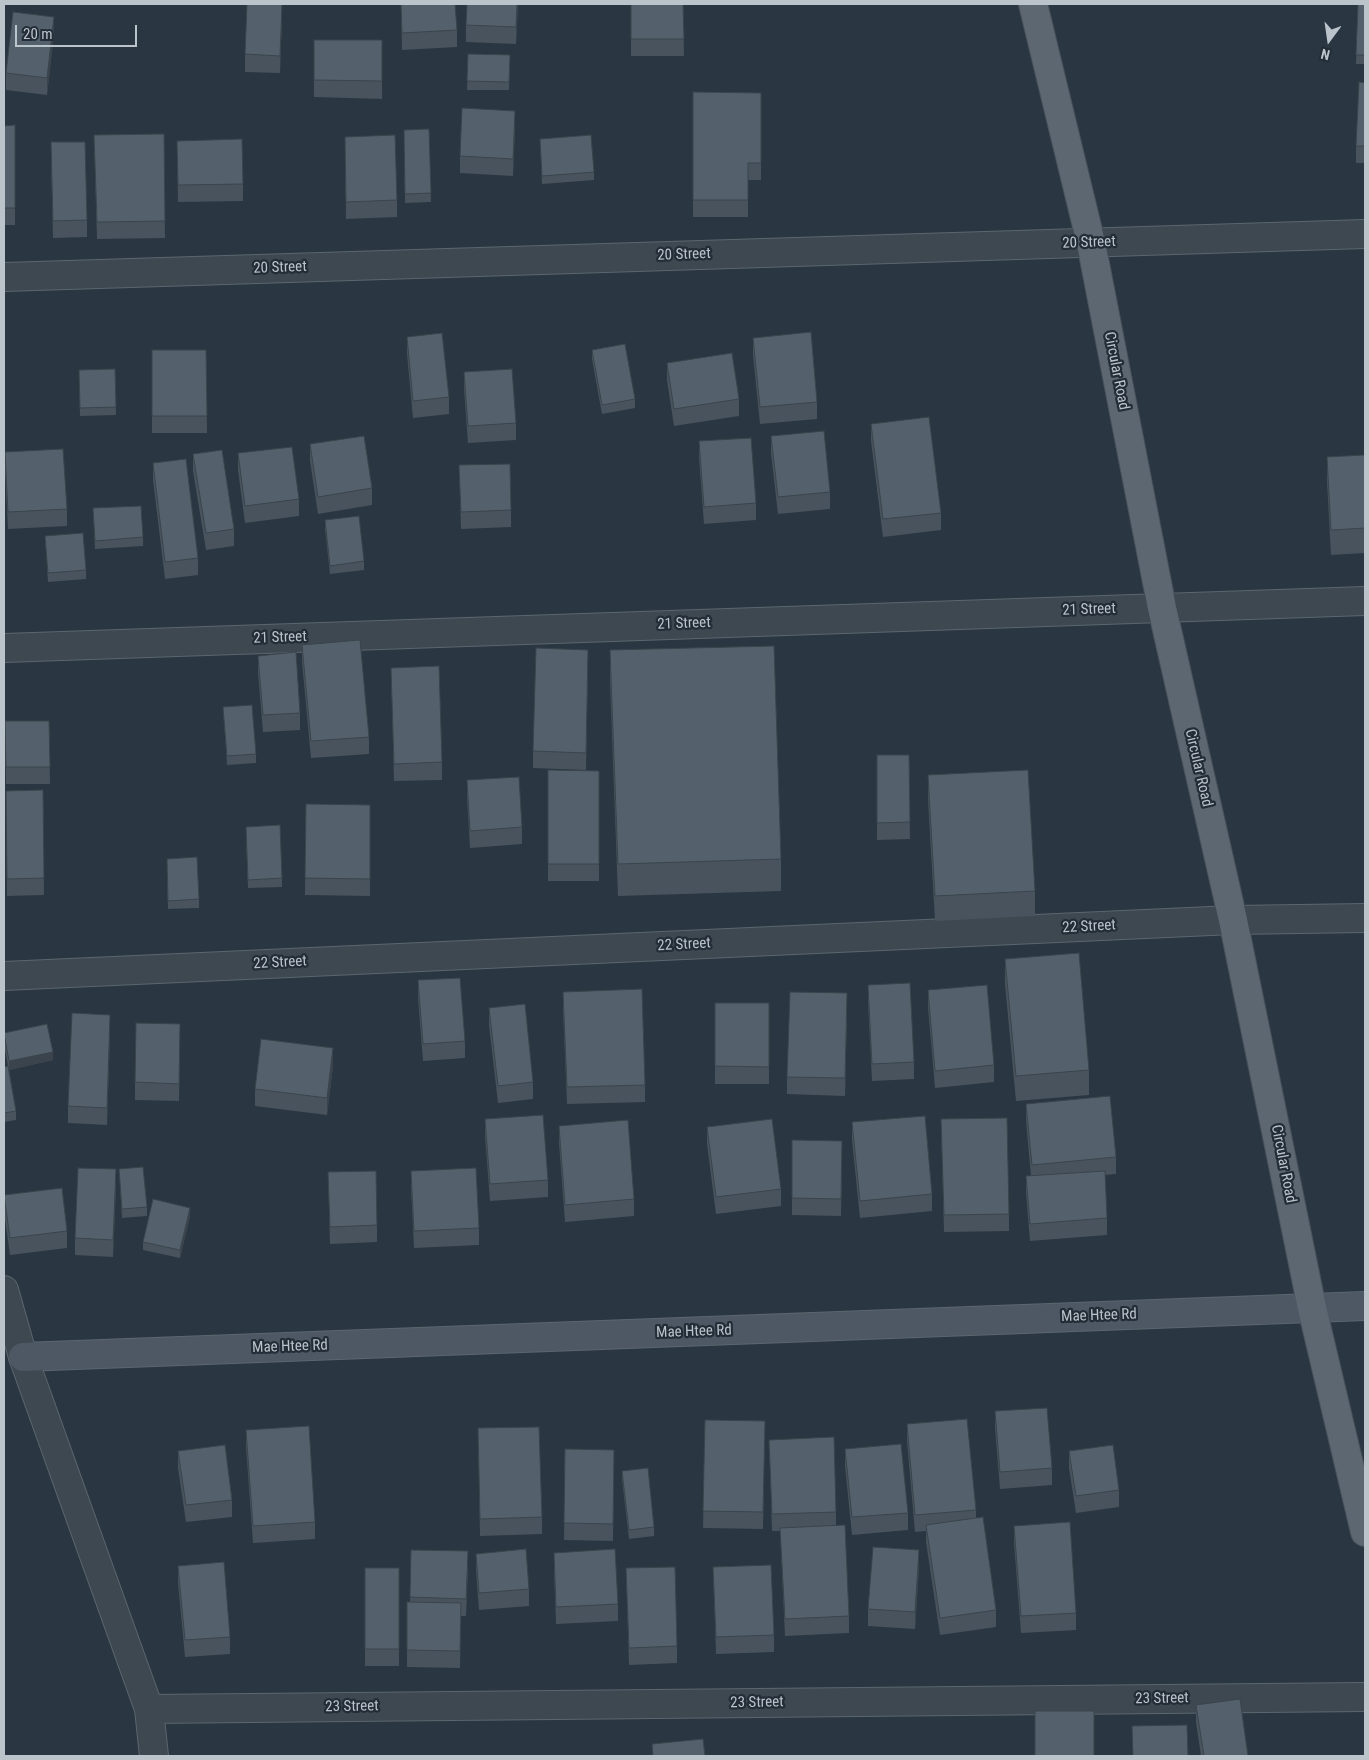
<!DOCTYPE html>
<html>
<head>
<meta charset="utf-8">
<style>
  body { margin:0 }
  #map { position:relative; width:1369px; height:1760px; overflow:hidden; background:#2a3641; font-family:"Roboto Condensed",sans-serif }
  canvas { display:block }
  .frame { position:absolute; inset:0; border:5px solid #bbc3cb; pointer-events:none }
  .north { position:absolute; left:1304px; top:15px; width:50px; height:50px; -webkit-text-stroke:4px #232d37; paint-order:stroke; rotate:194deg; font-size:14px; font-weight:700; line-height:20px; text-align:center; color:#bbc3cb }
  .north::after { content:''; display:block; margin:auto; width:18px; height:22px; background:#bbc3cb; clip-path:polygon(50% 0,100% 100%,50% 72%,0 100%) }
  .scale { position:absolute; left:15px; top:25px; width:122px; height:22px; box-sizing:border-box; border:2px solid #bbc3cb; border-top:0; padding-left:6px; font-size:15px; line-height:18px; white-space:nowrap; color:#bbc3cb; -webkit-text-stroke:4px #232d37; paint-order:stroke }
</style>
</head>
<body>
<div id="map">
<canvas width="1369" height="1760"></canvas>
<div class="frame"></div>
<div class="north">N</div>
<div class="scale">20 m</div>
</div>
<script>
const ctx = document.querySelector('canvas').getContext('2d');
ctx.lineJoin = 'round';
const poly = rows => new Path2D(rows.map(r => 'M' + r).join(''));
function stroke(path, color, width, dash) { ctx.strokeStyle = color; ctx.lineWidth = width; ctx.lineCap = dash ? 'butt' : 'round'; ctx.setLineDash(dash || []); ctx.stroke(path); }
function fill(path, color) { ctx.fillStyle = color; ctx.fill(path, 'evenodd'); }
function label(font, color, halo, rows, align = 'center') {
  ctx.font = font + ' "Roboto Condensed",sans-serif'; ctx.lineWidth = 4.5; ctx.setLineDash([]); ctx.textBaseline = 'middle'; ctx.strokeStyle = halo; ctx.fillStyle = color; for (const [text, x, y, turn = 0] of rows) {
    ctx.save(); ctx.translate(x, y); ctx.rotate((+turn || 0) * Math.PI / 180); ctx.textAlign = isNaN(turn) ? turn : align; if (halo) ctx.strokeText(text, 0, 0); ctx.fillText(text, 0, 0); ctx.restore();
  }
}
const street = poly([
  [4,277,1365,234],
  [4,648,1365,601],
  [4,976,1233,920,1365,918],
  [4,1290,23,1357,149,1709,154,1756],
  [149,1709,1365,1697]
]);
const secondary = poly([
  [23,1357,1365,1306]
]);
const primary = poly([
  [1033,4,1091,243,1162,608,1233,920,1312,1308,1365,1532]
]);
stroke(street, '#5c666f', 30);
stroke(secondary, '#5c666f', 30);
stroke(primary, '#48515b', 30);
stroke(street, '#3e4851', 28);
stroke(secondary, '#4d5864', 28);
stroke(primary, '#5c6771', 28);
fill(poly([
  [401,4,457,30,457,47,402,50],
  [518,4,516,44,466,42,466,25],
  [631,4,683,4,684,56,631,56],
  [1358,4,1365,4,1365,64,1356,64],
  [282,16,280,73,245,72,245,54],
  [54,34,47,95,6,90,6,73],
  [314,40,382,40,382,99,314,97],
  [468,54,510,55,509,90,467,90],
  [1365,83,1365,163,1356,163,1356,146],
  [693,92,761,93,761,180,748,180,748,217,693,217],
  [15,125,15,225,4,225,4,126],
  [515,128,513,176,460,173,460,156],
  [429,129,431,202,405,203,404,130],
  [164,134,165,238,97,239,94,135],
  [345,137,397,200,397,217,346,219],
  [540,139,594,172,594,180,542,184],
  [177,141,243,184,243,201,178,202],
  [51,159,87,220,87,237,53,238],
  [407,337,449,397,449,414,413,418,407,354],
  [753,338,817,402,817,419,760,424,753,355],
  [152,350,206,350,207,433,152,433],
  [592,350,635,399,635,408,602,414,592,359],
  [667,363,739,399,739,416,674,426,667,380],
  [115,369,116,415,80,416,79,370],
  [464,372,516,423,516,440,468,443,464,389],
  [871,424,941,513,941,530,883,537,871,441],
  [771,436,830,492,830,509,778,514,771,453],
  [699,441,756,503,756,520,704,524,699,458],
  [310,444,372,488,372,505,318,514,310,461],
  [5,452,67,509,67,526,8,529,5,469],
  [238,453,299,499,299,516,245,523,238,470],
  [193,454,234,529,234,546,206,550,193,471],
  [1365,455,1365,553,1331,555,1327,482,1327,457],
  [153,463,198,558,198,575,165,579,153,480],
  [459,465,511,510,511,527,461,529],
  [93,508,143,537,143,546,95,549],
  [325,520,364,561,364,570,330,574,325,529],
  [45,536,86,570,86,579,48,582],
  [302,645,369,737,369,754,311,758,302,662],
  [610,650,781,859,781,891,618,896,610,682],
  [258,656,300,713,300,730,263,732,258,673],
  [588,667,586,770,533,768,533,751],
  [391,668,442,762,442,780,394,781],
  [223,707,256,754,256,763,227,765],
  [5,721,49,721,50,784,6,784],
  [877,755,909,755,910,839,877,840],
  [548,770,599,771,599,881,548,881],
  [928,775,1035,891,1035,916,935,921,928,800],
  [467,780,522,827,522,844,470,848,467,797],
  [43,790,44,895,7,896,6,791],
  [306,804,370,805,370,896,305,895],
  [246,835,282,878,282,887,248,888],
  [167,868,199,899,199,908,168,909],
  [1005,959,1089,1070,1089,1095,1016,1101,1005,984],
  [418,980,465,1041,465,1058,423,1061,418,998],
  [868,985,914,1062,914,1079,872,1081,868,1002],
  [928,990,994,1065,994,1082,935,1088,928,1007],
  [563,992,645,1085,645,1102,567,1104,563,1009],
  [715,1003,769,1003,769,1084,715,1084],
  [489,1008,533,1082,533,1099,498,1103,489,1025],
  [847,1011,845,1096,787,1094,787,1077],
  [110,1032,107,1125,68,1123,68,1106],
  [4,1033,53,1060,9,1070,16,1111,16,1120,4,1122,4,1067,8,1066,4,1045],
  [180,1041,179,1101,135,1100,135,1082],
  [333,1066,327,1115,255,1106,255,1089],
  [1026,1104,1116,1157,1116,1174,1105,1175,1107,1218,1107,1235,1030,1241,1026,1193,1026,1176,1031,1176,1026,1121],
  [485,1119,548,1180,548,1197,490,1201,485,1136],
  [941,1119,1009,1214,1009,1231,944,1232],
  [852,1122,932,1194,932,1211,860,1218,852,1140],
  [559,1126,634,1199,634,1216,565,1222,559,1143],
  [707,1127,781,1189,781,1206,716,1214,707,1144],
  [792,1140,842,1158,841,1216,792,1215],
  [119,1169,147,1207,147,1216,122,1218],
  [411,1171,479,1228,479,1245,414,1248,411,1188],
  [328,1172,377,1225,377,1242,330,1244],
  [116,1186,113,1257,75,1255,75,1238],
  [4,1195,67,1231,67,1248,10,1255,4,1212],
  [190,1216,180,1258,143,1250,143,1242],
  [995,1411,1052,1468,1052,1485,1000,1489,995,1428],
  [705,1420,765,1421,763,1529,703,1528],
  [907,1424,976,1510,976,1518,996,1610,996,1627,940,1635,926,1542,926,1531,915,1532,907,1441],
  [478,1428,542,1517,542,1534,480,1536],
  [246,1430,315,1522,315,1539,253,1543,246,1447],
  [769,1440,836,1512,836,1525,849,1616,849,1633,785,1636,780,1531,772,1531],
  [565,1449,614,1450,613,1541,564,1540],
  [845,1449,908,1513,908,1530,852,1535,845,1466],
  [178,1451,232,1500,232,1517,186,1522,178,1468],
  [1069,1451,1119,1490,1119,1507,1076,1513,1069,1468],
  [622,1471,654,1527,654,1536,629,1539,622,1479],
  [1014,1526,1076,1613,1076,1630,1021,1633,1014,1543],
  [411,1550,468,1569,466,1616,461,1616,460,1668,407,1667,407,1602,410,1602],
  [554,1553,618,1604,618,1621,556,1624,554,1570],
  [476,1554,529,1589,529,1606,479,1610,476,1571],
  [178,1566,230,1637,230,1654,185,1657,178,1583],
  [713,1567,774,1635,774,1652,716,1654],
  [919,1567,915,1629,868,1626,868,1609],
  [365,1568,399,1568,399,1666,365,1666],
  [626,1568,677,1646,677,1663,629,1665],
  [1196,1705,1248,1756,1201,1756,1196,1722]
]), '#48535d');
fill(poly([
  [282,4,282,16,280,73,280,56],
  [517,4,518,4,516,44,516,27],
  [54,17,54,34,47,95,47,78],
  [515,111,515,128,513,176,513,159],
  [847,993,847,1011,845,1096,845,1078],
  [110,1015,110,1032,107,1125,107,1108],
  [180,1024,180,1041,179,1101,179,1084],
  [333,1048,333,1066,327,1115,327,1098],
  [53,1052,53,1060,9,1070,9,1061],
  [116,1169,116,1186,113,1257,113,1240],
  [190,1208,190,1216,180,1258,180,1250],
  [919,1550,919,1567,915,1629,915,1612]
]), '#3b444c');
const building = poly([
  [247,4,282,4,280,56,245,54,247,4],
  [401,4,455,4,457,30,402,33,401,4],
  [467,4,517,4,516,27,466,25,467,4],
  [631,4,683,4,684,39,631,39,631,4],
  [1358,4,1365,4,1365,55,1356,55,1358,4],
  [13,12,54,17,47,78,6,73,13,12],
  [314,40,382,40,382,81,314,80,314,40],
  [468,54,510,55,509,82,467,81,468,54],
  [1359,82,1365,83,1365,146,1356,146,1359,82],
  [693,92,761,93,761,163,748,163,748,200,693,200,693,92],
  [462,108,515,111,513,159,460,156,462,108],
  [15,125,15,208,4,208,4,126,15,125],
  [429,129,431,193,405,194,404,130,429,129],
  [164,134,165,221,97,222,94,135,164,134],
  [395,135,397,200,346,202,345,137,395,135],
  [591,135,594,172,542,176,540,139,591,135],
  [242,139,243,184,178,185,177,141,242,139],
  [51,142,85,142,87,220,53,221,51,142],
  [811,332,817,402,760,407,753,338,811,332],
  [442,333,449,397,413,401,407,337,442,333],
  [625,344,635,399,602,405,592,350,625,344],
  [152,350,206,350,207,416,152,416,152,350],
  [732,353,739,399,674,409,667,363,732,353],
  [115,369,116,407,80,408,79,370,115,369],
  [512,369,516,423,468,426,464,372,512,369],
  [929,417,941,513,883,519,871,424,929,417],
  [824,431,830,492,778,497,771,436,824,431],
  [364,436,372,488,318,497,310,444,364,436],
  [751,438,756,503,704,507,699,441,751,438],
  [292,447,299,499,245,506,238,453,292,447],
  [63,449,67,509,8,512,5,452,63,449],
  [222,450,234,529,206,533,193,454,222,450],
  [1365,455,1365,528,1331,530,1327,457,1365,455],
  [186,459,198,558,165,562,153,463,186,459],
  [510,464,511,510,461,512,459,465,510,464],
  [141,506,143,537,95,541,93,508,141,506],
  [359,516,364,561,330,566,325,520,359,516],
  [83,533,86,570,48,573,45,536,83,533],
  [360,640,369,737,311,741,302,645,360,640],
  [774,646,781,859,618,864,610,650,774,646],
  [536,648,588,650,586,753,533,751,536,648],
  [296,652,300,713,263,715,258,656,296,652],
  [439,666,442,762,394,764,391,668,439,666],
  [252,705,256,754,227,756,223,707,252,705],
  [5,721,49,721,50,767,6,767,5,721],
  [877,755,909,755,910,822,877,823,877,755],
  [548,770,599,771,599,864,548,864,548,770],
  [1028,770,1035,891,935,896,928,775,1028,770],
  [519,777,522,827,470,831,467,780,519,777],
  [43,790,44,878,7,879,6,791,43,790],
  [306,804,370,805,370,879,305,878,306,804],
  [280,825,282,878,248,880,246,827,280,825],
  [197,857,199,899,168,901,167,859,197,857],
  [1079,953,1089,1070,1016,1076,1005,959,1079,953],
  [460,978,465,1041,423,1044,418,980,460,978],
  [910,983,914,1062,872,1064,868,985,910,983],
  [987,985,994,1065,935,1071,928,990,987,985],
  [642,989,645,1085,567,1087,563,992,642,989],
  [790,992,847,993,845,1078,787,1077,790,992],
  [715,1003,769,1003,769,1067,715,1066,715,1003],
  [525,1004,533,1082,498,1086,489,1008,525,1004],
  [72,1013,110,1015,107,1108,68,1106,72,1013],
  [136,1023,180,1024,179,1084,135,1082,136,1023],
  [47,1024,53,1052,9,1061,4,1033,47,1024],
  [261,1039,333,1048,327,1098,255,1089,261,1039],
  [8,1066,16,1111,4,1113,4,1067,8,1066],
  [1110,1096,1116,1157,1032,1165,1026,1104,1110,1096],
  [543,1115,548,1180,490,1184,485,1119,543,1115],
  [925,1116,932,1194,860,1201,852,1122,925,1116],
  [1007,1118,1009,1214,944,1215,941,1119,1007,1118],
  [772,1119,781,1189,716,1197,707,1127,772,1119],
  [628,1120,634,1199,565,1205,559,1126,628,1120],
  [792,1140,842,1141,841,1199,792,1198,792,1140],
  [143,1167,147,1207,122,1209,119,1169,143,1167],
  [78,1168,116,1169,113,1240,75,1238,78,1168],
  [476,1168,479,1228,414,1231,411,1171,476,1168],
  [376,1171,377,1225,330,1227,328,1172,376,1171],
  [1105,1171,1107,1218,1030,1224,1026,1176,1105,1171],
  [62,1188,67,1231,10,1238,4,1195,62,1188],
  [153,1199,190,1208,180,1250,143,1242,153,1199],
  [1047,1408,1052,1468,1000,1472,995,1411,1047,1408],
  [967,1419,976,1510,915,1515,907,1424,967,1419],
  [705,1420,765,1421,763,1512,703,1511,705,1420],
  [309,1426,315,1522,253,1526,246,1430,309,1426],
  [539,1427,542,1517,480,1519,478,1428,539,1427],
  [834,1437,836,1512,772,1514,769,1440,834,1437],
  [901,1444,908,1513,852,1517,845,1449,901,1444],
  [225,1445,232,1500,186,1505,178,1451,225,1445],
  [1113,1445,1119,1490,1076,1496,1069,1451,1113,1445],
  [565,1449,614,1450,613,1524,564,1523,565,1449],
  [648,1468,654,1527,629,1530,622,1471,648,1468],
  [983,1517,996,1610,940,1618,926,1525,983,1517],
  [1070,1522,1076,1613,1021,1616,1014,1526,1070,1522],
  [845,1525,849,1616,785,1619,780,1528,845,1525],
  [873,1547,919,1550,915,1612,868,1609,873,1547],
  [526,1549,529,1589,479,1593,476,1554,526,1549],
  [615,1549,618,1604,556,1607,554,1553,615,1549],
  [411,1550,468,1551,466,1599,410,1597,411,1550],
  [224,1562,230,1637,185,1640,178,1566,224,1562],
  [771,1565,774,1635,716,1637,713,1567,771,1565],
  [675,1567,677,1646,629,1648,626,1568,675,1567],
  [365,1568,399,1568,399,1649,365,1649,365,1568],
  [407,1602,461,1603,460,1651,407,1650,407,1602],
  [1240,1699,1248,1756,1204,1756,1196,1705,1240,1699],
  [1035,1711,1094,1711,1094,1756,1035,1756,1035,1711],
  [1187,1725,1188,1756,1133,1756,1132,1726,1187,1725],
  [703,1739,705,1756,653,1756,652,1744,703,1739]
]);
fill(building, '#54616c');
stroke(building, '#3b444c', 1);
label('15px', '#bbc3cb', '#232d37', [
  ["20 Street",1089,243,-2],
  ["20 Street",684,255,-2],
  ["20 Street",280,268,-2],
  ["Circular Road",1116,371,79],
  ["21 Street",1089,610,-2],
  ["21 Street",684,624,-2],
  ["21 Street",280,638,-2],
  ["Circular Road",1198,768,77],
  ["22 Street",1089,927,-3],
  ["22 Street",684,945,-3],
  ["22 Street",280,963,-3],
  ["Circular Road",1283,1164,79],
  ["Mae Htee Rd",1099,1316,-2],
  ["Mae Htee Rd",694,1332,-2],
  ["Mae Htee Rd",290,1347,-2],
  ["23 Street",1162,1699,-1],
  ["23 Street",757,1703,-1],
  ["23 Street",352,1707,-1]
]);
</script>
</body>
</html>
